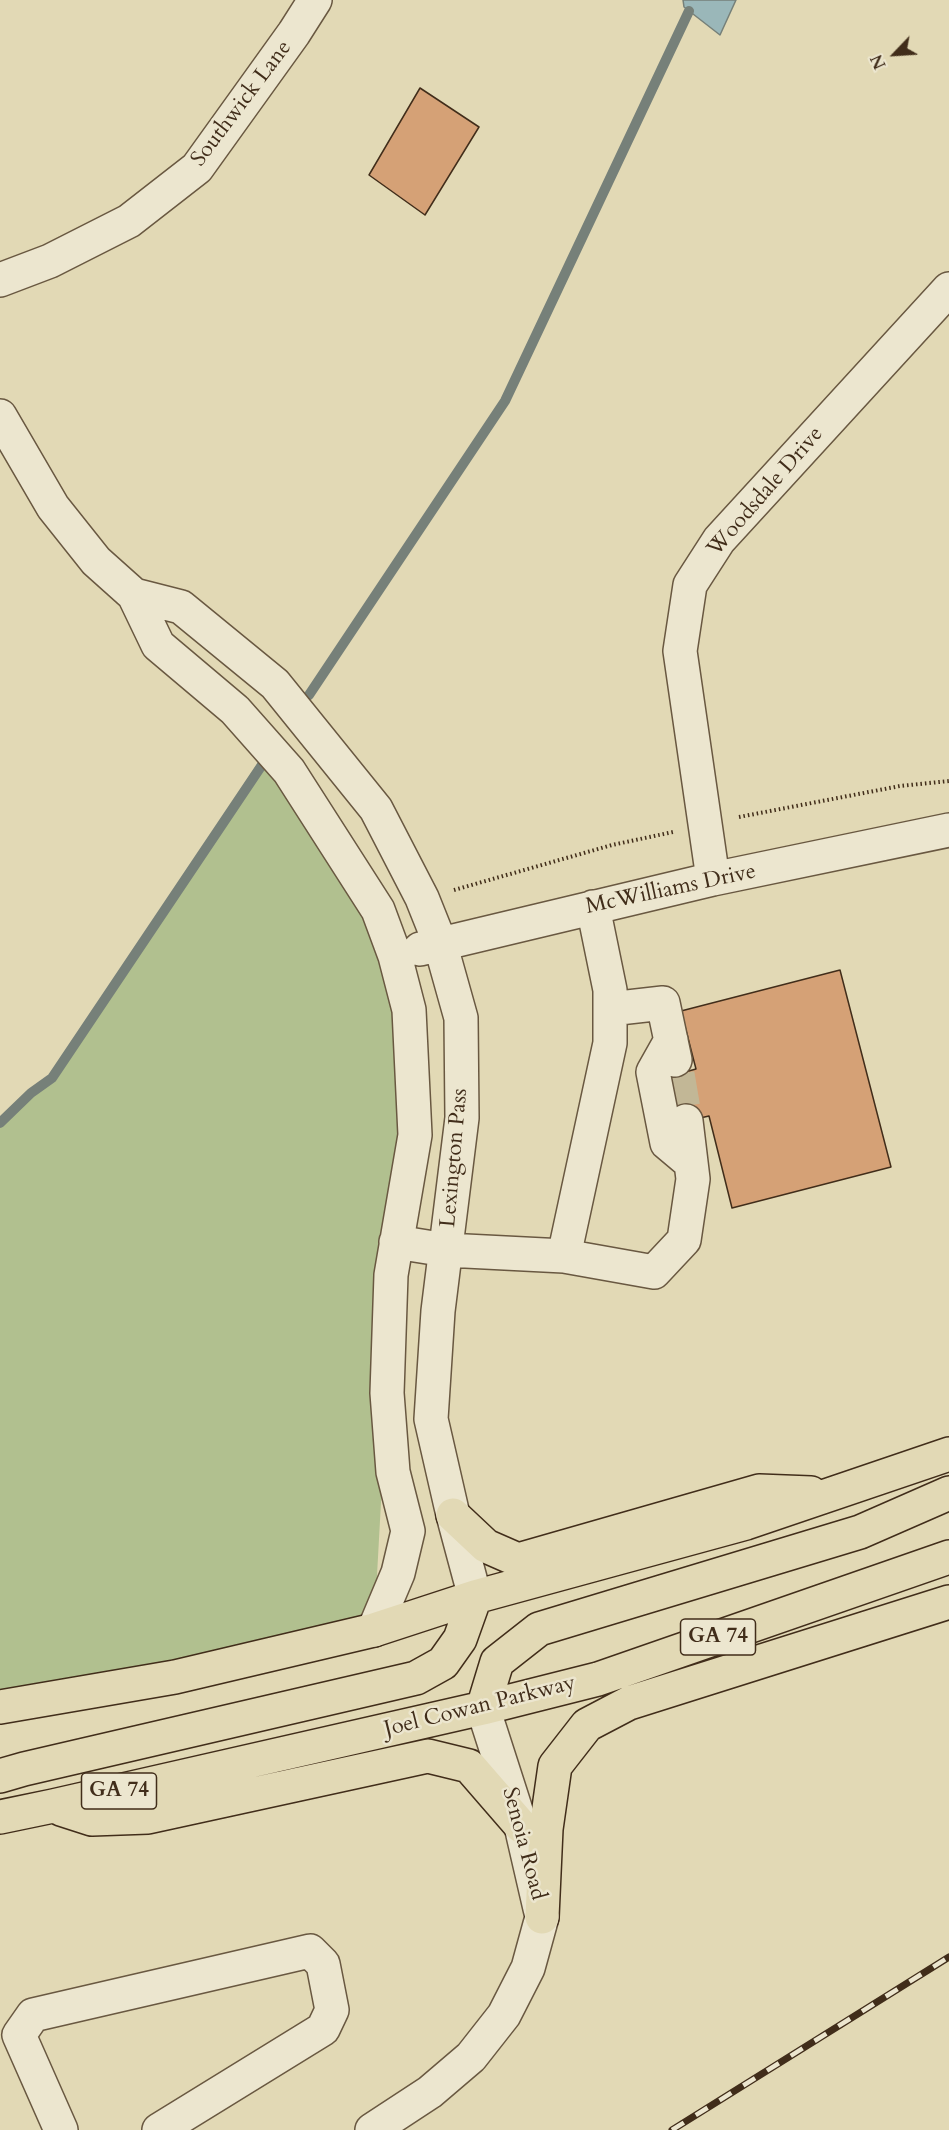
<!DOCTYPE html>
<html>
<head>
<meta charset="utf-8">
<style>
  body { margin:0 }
  #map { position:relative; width:949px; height:2130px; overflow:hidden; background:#e2d9b5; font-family:Cardo,serif }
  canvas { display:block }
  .north { position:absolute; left:865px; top:24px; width:60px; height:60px; -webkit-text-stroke:4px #ece6cf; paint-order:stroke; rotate:245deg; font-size:16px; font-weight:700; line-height:24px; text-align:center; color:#412d1a }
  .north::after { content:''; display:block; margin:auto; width:21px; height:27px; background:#412d1a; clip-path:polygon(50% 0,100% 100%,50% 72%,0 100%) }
</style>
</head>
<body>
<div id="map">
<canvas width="949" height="2130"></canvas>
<div class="north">N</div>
</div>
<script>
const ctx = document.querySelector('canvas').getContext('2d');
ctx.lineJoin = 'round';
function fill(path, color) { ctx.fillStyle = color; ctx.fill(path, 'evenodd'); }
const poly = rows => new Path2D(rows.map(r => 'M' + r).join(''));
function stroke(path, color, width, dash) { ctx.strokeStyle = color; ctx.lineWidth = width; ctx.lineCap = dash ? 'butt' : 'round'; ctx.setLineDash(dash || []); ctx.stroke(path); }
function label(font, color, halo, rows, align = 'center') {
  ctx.font = font + ' Cardo,serif'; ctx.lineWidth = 5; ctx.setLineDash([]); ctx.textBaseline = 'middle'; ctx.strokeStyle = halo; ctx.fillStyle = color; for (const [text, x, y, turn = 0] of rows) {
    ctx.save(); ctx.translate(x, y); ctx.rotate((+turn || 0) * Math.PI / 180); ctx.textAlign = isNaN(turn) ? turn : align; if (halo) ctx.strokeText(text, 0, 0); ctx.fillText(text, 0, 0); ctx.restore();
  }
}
fill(poly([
  [268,747,378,910,415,1135,387,1393,374,1630,0,1704,0,1127,66,1058]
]), '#b1c08f');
const water = poly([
  [683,0,736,0,720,35,684,7,683,0]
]);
fill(water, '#9ab7b9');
stroke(water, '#768079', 1.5);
stroke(poly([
  [309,695,505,401,689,11],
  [0,1123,31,1093,52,1078,264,762]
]), '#768079', 10);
const building = poly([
  [420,88,479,127,425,215,369,175,420,88],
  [840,970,891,1167,732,1208,709,1116,678,1123,667,1077,696,1069,681,1011,840,970]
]);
fill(building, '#d5a176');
stroke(building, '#412d1a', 1.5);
stroke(poly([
  [678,1074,686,1121]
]), '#c2b796', 33, [33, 16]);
const minor = poly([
  [0,280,50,261,129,221,197,168,294,33,315,0],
  [0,416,53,507,96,561,134,595,158,645,235,710,289,771,378,910,395,956,409,1010,415,1135,391,1275,387,1393,393,1472,408,1531,398,1573,374,1630],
  [134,595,181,607,275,684,376,809,422,898,440,943,461,1018,462,1118,438,1311,431,1419,453,1515,475,1597],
  [713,879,680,651,690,585,719,540,949,289],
  [420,949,713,879,949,830],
  [610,1009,663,1003,675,1060],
  [671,1040,653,1072,667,1143,686,1159],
  [396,1242,446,1250,564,1256,610,1043,610,990,593,907],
  [564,1256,654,1272,684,1240,693,1179,686,1121],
  [61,2130,19,2035,33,2015,310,1951,323,1964,332,2010,323,2029,159,2130],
  [372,2130,430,2092,471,2057,504,2015,528,1968,542,1917,521,1826,483,1708]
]);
const major = poly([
  [453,1515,486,1546,518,1560,759,1491,811,1493],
  [0,1707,175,1677,374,1630,475,1597,746,1523,949,1454],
  [483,1708,497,1662,539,1629,860,1532,949,1493],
  [0,1776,24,1769,416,1678,443,1663,460,1639,475,1597],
  [61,1809,92,1819,148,1817,428,1756,469,1766,521,1826],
  [0,1817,53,1806,483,1708,598,1679,949,1557],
  [542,1917,546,1829,555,1766,587,1725,629,1703,949,1602]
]);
stroke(minor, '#695841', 36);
stroke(major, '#412d1a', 36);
stroke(poly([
  [739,817,900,786,949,781],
  [454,890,612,845,673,832]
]), '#412d1a', 4, [1.5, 3]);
stroke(minor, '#ece6cf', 33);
stroke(major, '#e2d9b5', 33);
const rail = poly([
  [672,2130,949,1957]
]);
stroke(rail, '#412d1a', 7);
stroke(rail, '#ece6cf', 4.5, [14]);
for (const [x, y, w] of [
  [718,1637,75],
  [119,1791,75]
]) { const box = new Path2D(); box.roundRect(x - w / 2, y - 18, w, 36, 4.5); ctx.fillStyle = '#ece6cf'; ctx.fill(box); stroke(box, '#412d1a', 1.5); }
label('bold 21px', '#412d1a', null, [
  ["GA 74",718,1637],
  ["GA 74",119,1791]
]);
label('22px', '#412d1a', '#ece6cf', [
  ["Southwick Lane",242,104,-53],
  ["Woodsdale Drive",766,492,-49],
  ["McWilliams Drive",671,890,-12],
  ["Lexington Pass",455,1158,-85],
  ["Joel Cowan Parkway",480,1707,-14],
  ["Senoia Road",523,1844,75]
]);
</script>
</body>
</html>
